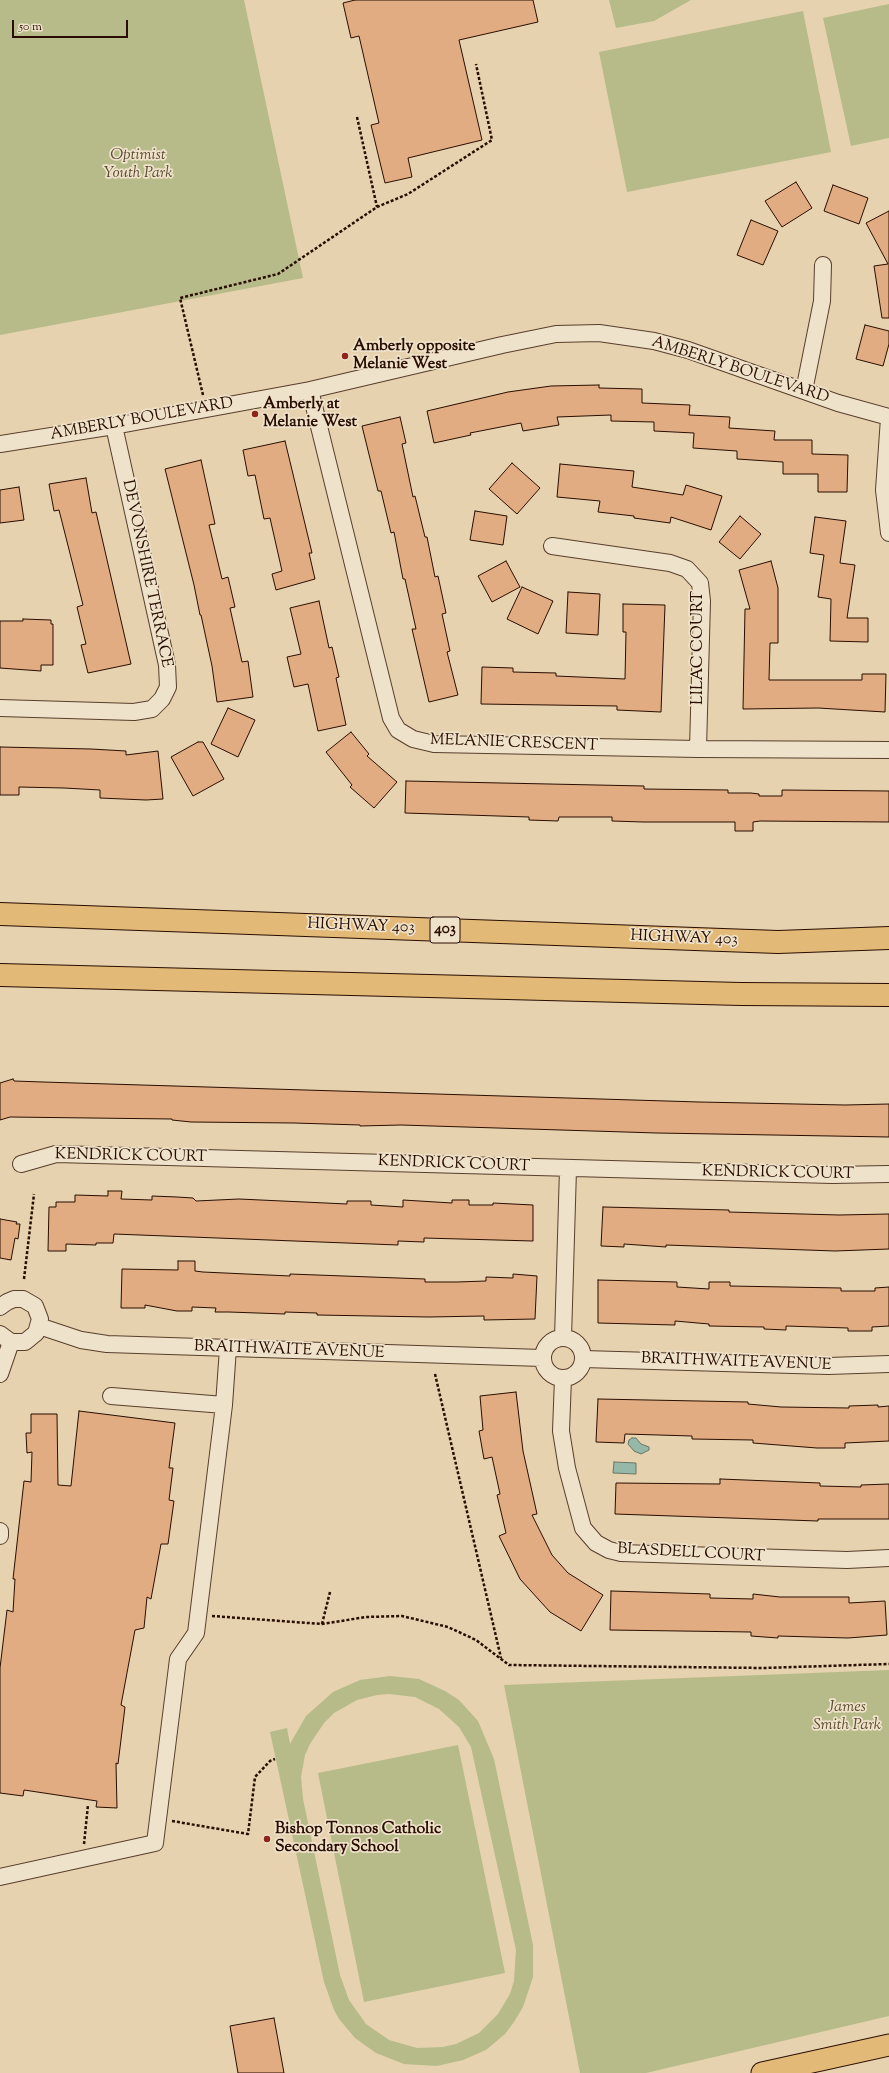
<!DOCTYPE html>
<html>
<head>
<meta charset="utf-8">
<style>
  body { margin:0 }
  #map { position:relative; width:889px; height:2073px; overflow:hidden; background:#e6d2ae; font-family:"Sorts Mill Goudy",serif }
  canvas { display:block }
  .scale { position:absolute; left:12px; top:20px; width:116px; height:18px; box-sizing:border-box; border:2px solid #290d00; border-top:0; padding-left:5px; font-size:12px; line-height:14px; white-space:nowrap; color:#290d00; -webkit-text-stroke:3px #efe2ca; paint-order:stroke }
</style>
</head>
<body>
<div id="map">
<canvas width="889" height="2073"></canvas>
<div class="scale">50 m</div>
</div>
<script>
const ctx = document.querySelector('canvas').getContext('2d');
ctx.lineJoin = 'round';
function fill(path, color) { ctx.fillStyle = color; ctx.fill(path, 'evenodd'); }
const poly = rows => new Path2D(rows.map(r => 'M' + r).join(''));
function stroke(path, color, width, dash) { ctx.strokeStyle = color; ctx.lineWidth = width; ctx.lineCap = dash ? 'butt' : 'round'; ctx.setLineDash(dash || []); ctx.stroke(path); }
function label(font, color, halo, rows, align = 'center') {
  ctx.font = font + ' "Sorts Mill Goudy",serif'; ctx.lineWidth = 3.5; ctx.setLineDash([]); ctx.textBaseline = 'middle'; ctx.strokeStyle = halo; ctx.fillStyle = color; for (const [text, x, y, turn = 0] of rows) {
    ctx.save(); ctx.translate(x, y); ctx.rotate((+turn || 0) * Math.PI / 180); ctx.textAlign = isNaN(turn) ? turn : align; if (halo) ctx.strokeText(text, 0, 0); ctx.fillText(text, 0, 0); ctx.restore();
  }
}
fill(poly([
  [0,0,244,0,303,278,0,335],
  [609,0,691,0,654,21,616,28],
  [889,4,889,138,851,146,823,18],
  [803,11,831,152,627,192,599,52],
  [889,1670,889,2016,646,2073,580,2073,504,1685],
  [390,1676,419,1679,445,1691,459,1700,478,1721,494,1759,533,1945,533,1977,523,2007,514,2022,505,2034,486,2050,463,2060,437,2066,404,2064,376,2053,355,2038,339,2019,334,2010,324,1982,270,1732,287,1728,290,1744,306,1716,333,1692,360,1680],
  [389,1694,415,1697,439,1709,459,1727,471,1747,516,1950,514,1981,510,1994,498,2014,479,2033,456,2044,443,2047,417,2048,389,2040,366,2024,349,2000,340,1975,303,1799,301,1777,305,1755,310,1744,324,1723,334,1713,357,1700,377,1695],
  [458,1745,505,1973,364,2002,318,1773]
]), '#b6bb89');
const water = poly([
  [632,1438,636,1438,641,1444,649,1447,649,1450,641,1454,634,1451,628,1444,629,1440,632,1438],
  [614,1462,636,1463,636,1474,613,1473,614,1462]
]);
fill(water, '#96b8a9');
stroke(water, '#6a7465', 1);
const building = poly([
  [355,0,533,0,538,22,459,40,482,140,408,158,412,177,385,183,371,125,379,123,359,36,351,38,343,3,355,0],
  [796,182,812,208,782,227,765,201,796,182],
  [833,185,868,198,859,224,824,211,833,185],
  [889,211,889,318,882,318,874,266,888,264,866,223,889,211],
  [751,220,778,231,763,265,737,255,751,220],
  [865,325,889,331,889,344,883,366,856,359,865,325],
  [599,385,599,388,642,389,642,403,690,405,689,415,730,417,729,428,775,431,774,440,812,440,812,454,848,455,847,492,818,492,818,474,783,474,783,462,737,459,737,451,693,448,694,433,654,431,654,422,611,421,611,415,557,417,559,425,523,431,521,423,470,433,471,435,434,443,427,411,508,392,551,386,599,385],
  [400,417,406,443,402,444,413,497,415,496,425,537,427,537,435,577,438,576,446,613,442,614,450,651,447,652,458,695,429,702,412,629,416,629,405,579,403,579,394,532,391,533,381,491,378,491,362,426,400,417],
  [285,441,312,553,309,553,315,579,276,590,272,574,282,571,270,518,264,519,255,475,248,476,243,450,285,441],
  [201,460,215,524,209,525,222,579,228,577,235,607,230,608,242,662,248,661,253,697,217,702,212,666,201,615,200,615,194,585,165,469,201,460],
  [512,463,540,488,517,514,489,489,512,463],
  [560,464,634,471,632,487,683,495,686,485,722,496,711,530,671,517,670,523,634,518,634,516,598,512,600,501,557,497,560,464],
  [86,478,92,513,96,512,131,664,88,673,81,645,86,644,77,607,83,605,59,510,54,511,49,484,86,478],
  [19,487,24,520,0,523,0,490,19,487],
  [475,511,507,516,503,545,470,540,475,511],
  [740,516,761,534,740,559,719,542,740,516],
  [815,517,846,521,840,563,855,565,847,618,868,618,868,642,830,641,831,599,818,597,824,555,810,553,815,517],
  [506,561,520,587,492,602,478,576,506,561],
  [771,561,778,588,778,643,770,643,769,680,862,680,862,674,886,674,885,712,818,708,743,709,745,609,750,609,739,570,771,561],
  [522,587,553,601,538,634,507,619,522,587],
  [568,592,600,594,598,635,566,633,568,592],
  [319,601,329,648,332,647,339,677,336,678,346,725,318,731,308,684,294,687,287,657,301,654,290,608,319,601],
  [623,604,665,605,661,712,617,710,617,706,481,704,482,667,513,668,513,672,556,673,556,676,625,679,626,632,623,632,623,604],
  [23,619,51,620,51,624,53,624,53,665,41,665,41,671,0,668,0,621,23,621,23,619],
  [228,708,255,720,238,757,211,744,228,708],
  [351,732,369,754,367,756,397,782,374,808,350,787,352,785,326,752,351,732],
  [198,742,203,742,224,779,193,796,171,757,198,742],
  [0,747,91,749,126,751,126,755,158,751,163,799,146,800,100,798,100,790,64,788,19,787,19,795,0,795,0,747],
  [406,781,644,786,644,789,728,790,728,793,751,793,759,794,759,796,782,796,782,790,889,791,889,822,760,821,753,822,753,831,735,831,735,822,643,822,612,821,612,817,559,817,558,821,529,820,529,817,405,813,406,781],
  [13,1079,14,1081,43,1082,699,1102,845,1105,889,1104,889,1137,657,1133,401,1125,360,1126,360,1125,294,1123,191,1122,172,1120,172,1119,10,1117,0,1120,0,1083,13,1079],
  [108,1191,122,1191,121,1199,152,1200,152,1196,177,1197,193,1198,196,1201,239,1199,347,1204,347,1201,371,1201,371,1205,403,1207,403,1200,452,1203,452,1200,469,1200,469,1205,493,1205,493,1203,533,1205,533,1241,424,1238,424,1242,398,1241,398,1245,114,1234,113,1243,96,1243,96,1245,66,1244,66,1251,48,1251,49,1207,56,1207,56,1202,75,1202,75,1195,108,1196,108,1191],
  [603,1207,729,1210,729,1212,839,1215,889,1214,889,1249,835,1251,666,1245,666,1247,624,1244,624,1247,601,1246,603,1207],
  [0,1219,17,1222,16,1224,20,1224,18,1239,15,1238,11,1260,0,1258,0,1219],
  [178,1261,195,1261,195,1271,203,1272,290,1276,290,1274,425,1279,425,1282,457,1282,486,1281,486,1277,513,1278,513,1274,537,1276,535,1319,484,1320,484,1316,429,1317,317,1315,317,1313,285,1312,285,1314,229,1312,215,1312,216,1308,192,1307,192,1311,177,1311,145,1305,145,1308,121,1308,122,1269,178,1270,178,1261],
  [598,1280,677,1282,677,1287,709,1289,709,1282,730,1282,730,1286,841,1288,841,1291,875,1291,875,1288,889,1287,889,1326,872,1327,872,1331,848,1331,848,1328,786,1326,786,1330,764,1329,764,1327,709,1326,709,1324,675,1321,675,1325,598,1323,598,1280],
  [516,1392,523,1451,537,1514,532,1515,552,1555,568,1573,603,1595,581,1631,550,1612,520,1579,499,1536,506,1533,497,1495,500,1494,492,1457,484,1459,479,1431,483,1430,480,1396,516,1392],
  [598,1399,748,1402,748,1404,781,1407,849,1408,849,1406,878,1405,878,1407,889,1406,889,1441,845,1443,845,1448,817,1448,753,1443,753,1440,692,1439,692,1436,625,1434,624,1443,596,1442,598,1399],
  [79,1411,175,1423,169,1468,173,1468,169,1500,174,1501,168,1544,161,1544,151,1599,147,1597,144,1628,135,1630,121,1705,125,1707,118,1764,116,1763,117,1808,96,1807,97,1801,24,1790,23,1796,0,1793,0,1668,7,1610,13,1612,15,1579,13,1579,24,1481,31,1482,32,1452,27,1453,26,1433,31,1433,31,1414,57,1414,58,1485,71,1486,79,1411],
  [720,1479,820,1483,820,1486,861,1487,861,1485,889,1484,889,1519,818,1519,818,1521,615,1514,616,1483,720,1484,720,1479],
  [611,1591,710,1594,710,1598,753,1599,753,1594,780,1597,849,1597,849,1603,885,1601,887,1635,848,1638,778,1636,778,1638,751,1636,751,1632,610,1630,611,1591],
  [274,2018,284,2073,238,2073,230,2026,274,2018]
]);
fill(building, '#e1ac81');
stroke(building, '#290d00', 1);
const minor = poly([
  [310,390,391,718,398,730,413,739,434,744,698,749,889,750],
  [804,391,822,301,823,265],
  [889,418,884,490,889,533],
  [0,444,114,426,310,390,502,345,556,334,599,333,654,341,688,350,838,403,889,417],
  [552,546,670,563,687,569,700,583,702,601,698,749],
  [0,708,134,712,152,709,162,699,168,687,167,665,114,426],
  [21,1164,56,1154,832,1175,889,1174],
  [0,1307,7,1302,14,1299,23,1299,35,1306,40,1319,36,1333,25,1342,11,1342,0,1334],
  [39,1326,81,1340,107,1344,542,1358],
  '543 1358a20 20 0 1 1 40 0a20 20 0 1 1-40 0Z',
  [563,1338,568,1169],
  [583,1359,828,1366,889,1364],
  [0,1374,11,1342],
  [563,1378,561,1431,567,1468,583,1528,596,1543,609,1550,621,1553,847,1560,889,1558],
  [111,1396,224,1405],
  [0,1531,0,1536],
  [0,1877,155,1843,178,1659,196,1633,224,1405,228,1348]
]);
const major = poly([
  [762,2073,889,2045]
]);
const highway = poly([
  [0,914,778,942,889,938],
  [0,975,741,994,889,995]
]);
stroke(minor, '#583e2c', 18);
stroke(major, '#290d00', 23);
stroke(highway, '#290d00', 24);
stroke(poly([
  [357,117,377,207],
  [203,395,180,298,278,274,377,207,408,194,492,140,476,64],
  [24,1279,34,1194],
  [435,1374,501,1658],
  [212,1616,322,1624,366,1617,402,1616,448,1627,476,1640,509,1665,763,1668,889,1664],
  [322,1624,330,1592],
  [172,1821,248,1834,255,1777,270,1761,275,1759],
  [84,1844,88,1805]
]), '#290d00', 2.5, [3, 2]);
stroke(minor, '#efe2ca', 16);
stroke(major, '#e3b977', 21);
stroke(highway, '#e3b977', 22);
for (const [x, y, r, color] of [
  [345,356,4,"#8f2418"],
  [255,414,4,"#8f2418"],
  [267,1839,4,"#8f2418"]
]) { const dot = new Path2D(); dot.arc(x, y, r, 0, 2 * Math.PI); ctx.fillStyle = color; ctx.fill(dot); stroke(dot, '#efe2ca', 1.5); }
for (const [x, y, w] of [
  [445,930,30]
]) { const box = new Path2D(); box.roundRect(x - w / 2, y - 13, w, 26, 3); ctx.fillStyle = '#efe2ca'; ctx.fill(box); stroke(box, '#290d00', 1); }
label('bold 15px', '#290d00', null, [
  ["403",445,930]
]);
label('italic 16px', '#5a4a30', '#efe2ca', [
  ["Optimist",138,156],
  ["Youth Park",138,174],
  ["James",847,1708],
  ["Smith Park",847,1726]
]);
label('bold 16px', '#290d00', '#efe2ca', [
  ["Amberly opposite",353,347],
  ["Melanie West",353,365],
  ["Amberly at",263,405],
  ["Melanie West",263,423],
  ["Bishop Tonnos Catholic",275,1830],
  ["Secondary School",275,1848]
], 'left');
label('16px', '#290d00', '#efe2ca', [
  ["AMBERLY BOULEVARD",740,371,18],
  ["AMBERLY BOULEVARD",142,420,-10],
  ["DEVONSHIRE TERRACE",146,574,78],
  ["LILAC COURT",699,648,-90],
  ["MELANIE CRESCENT",514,744,2],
  ["HIGHWAY 403",361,927,2],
  ["HIGHWAY 403",684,939,2],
  ["KENDRICK COURT",131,1157,1],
  ["KENDRICK COURT",454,1165,2],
  ["KENDRICK COURT",778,1174,1],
  ["BRAITHWAITE AVENUE",289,1351,2],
  ["BRAITHWAITE AVENUE",736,1363,2],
  ["BLASDELL COURT",691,1554,3]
]);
</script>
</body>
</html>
